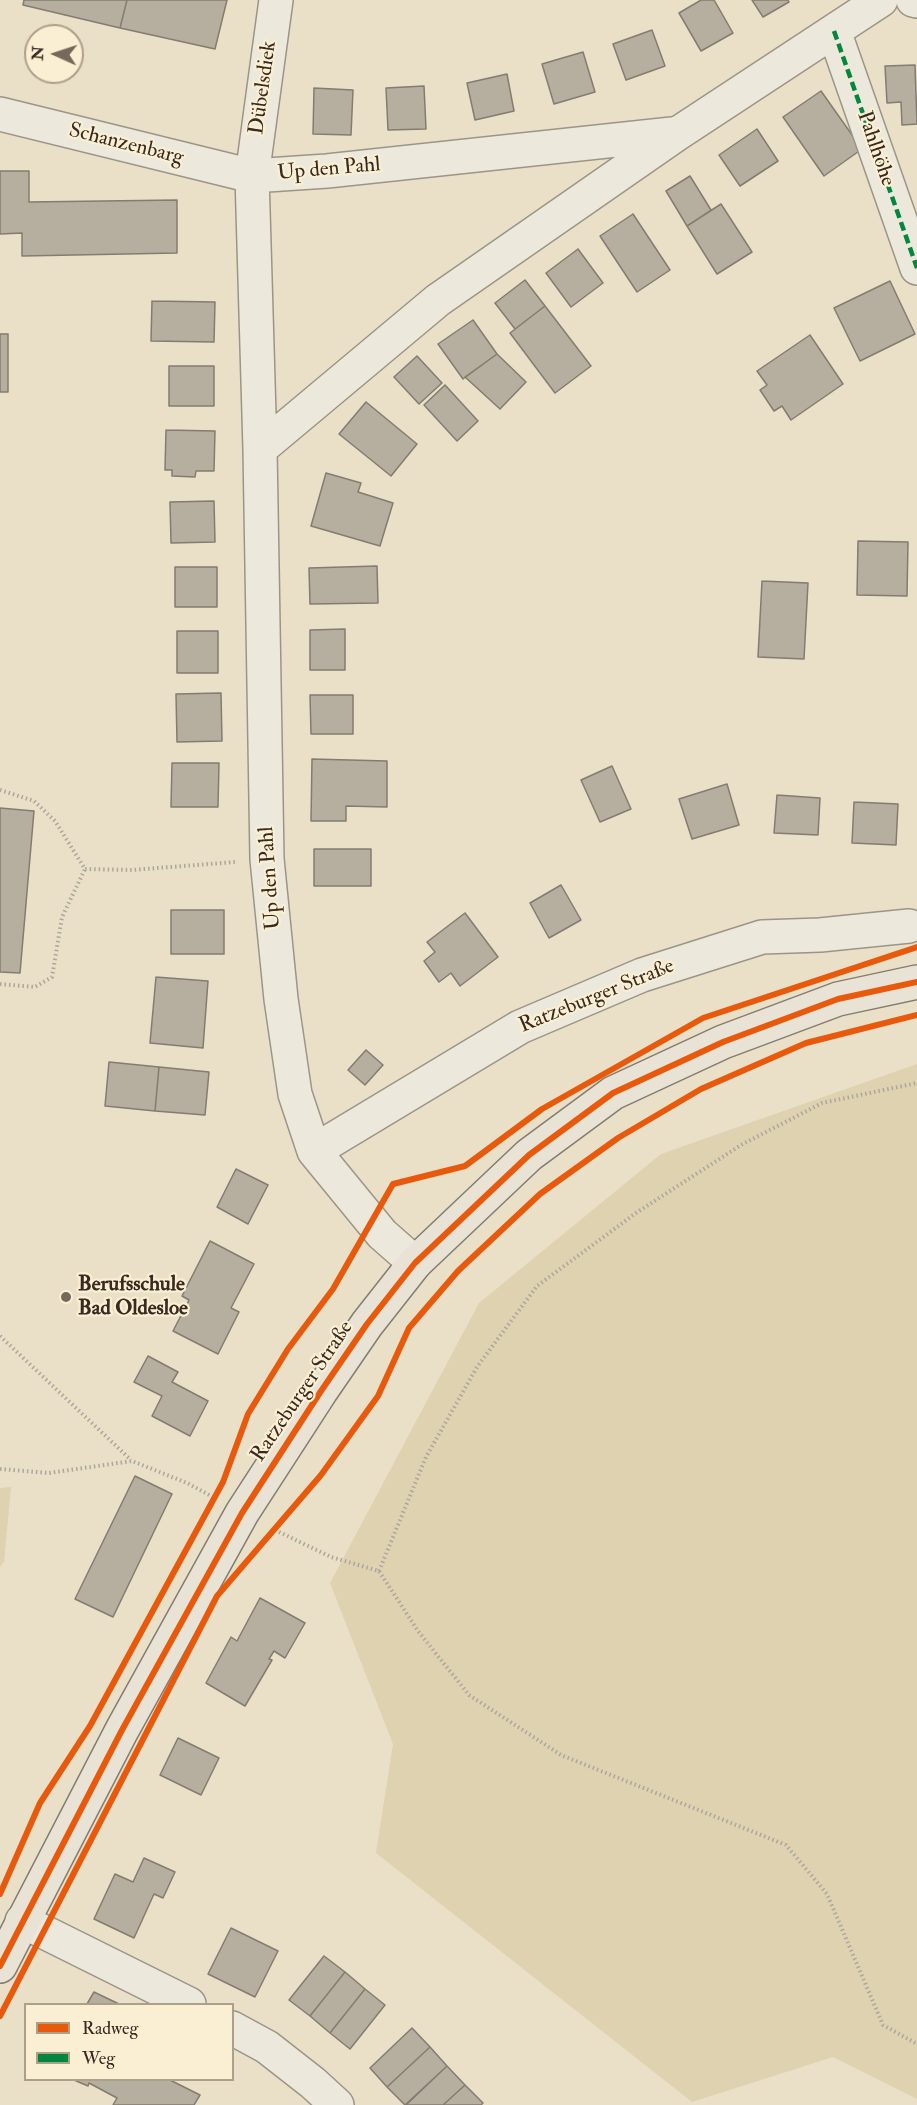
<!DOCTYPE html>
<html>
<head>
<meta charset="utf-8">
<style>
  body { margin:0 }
  #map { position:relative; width:917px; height:2105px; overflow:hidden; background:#e9e0c7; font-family:"IM FELL Double Pica",serif }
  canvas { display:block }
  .legend { position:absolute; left:24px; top:2003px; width:210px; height:78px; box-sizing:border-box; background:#faefd2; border:2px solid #aca08b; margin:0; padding:8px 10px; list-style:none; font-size:18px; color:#382921 }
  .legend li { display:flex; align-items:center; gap:12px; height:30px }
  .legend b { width:30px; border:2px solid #aca08b }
  .north { position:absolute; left:24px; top:24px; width:60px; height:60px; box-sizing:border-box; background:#faefd2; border:2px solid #aca08b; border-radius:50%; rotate:273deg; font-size:16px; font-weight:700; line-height:24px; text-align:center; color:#382921 }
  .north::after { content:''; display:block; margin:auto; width:21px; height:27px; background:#76695b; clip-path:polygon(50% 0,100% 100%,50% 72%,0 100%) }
</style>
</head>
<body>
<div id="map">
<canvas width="917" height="2105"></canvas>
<ul class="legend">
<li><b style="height:8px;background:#e8590c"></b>Radweg</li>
<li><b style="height:8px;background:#00873e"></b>Weg</li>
</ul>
<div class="north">N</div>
</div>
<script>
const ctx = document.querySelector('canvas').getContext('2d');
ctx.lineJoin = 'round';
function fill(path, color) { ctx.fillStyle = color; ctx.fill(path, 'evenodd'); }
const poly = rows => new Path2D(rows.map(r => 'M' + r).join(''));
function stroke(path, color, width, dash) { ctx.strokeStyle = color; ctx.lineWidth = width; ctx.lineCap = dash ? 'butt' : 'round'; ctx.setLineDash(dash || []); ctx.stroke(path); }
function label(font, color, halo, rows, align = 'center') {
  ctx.font = font + ' "IM FELL Double Pica",serif'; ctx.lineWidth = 4.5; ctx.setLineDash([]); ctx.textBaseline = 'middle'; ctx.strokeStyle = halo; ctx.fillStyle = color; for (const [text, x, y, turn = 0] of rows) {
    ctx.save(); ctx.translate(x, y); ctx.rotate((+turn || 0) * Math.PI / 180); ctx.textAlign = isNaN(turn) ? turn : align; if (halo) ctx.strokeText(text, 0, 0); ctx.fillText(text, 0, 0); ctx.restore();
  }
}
fill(poly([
  [917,1064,917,2099,833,2057,692,2102,376,1853,393,1744,330,1583,479,1303,661,1154],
  [11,1487,4,1562,0,1567,0,1488]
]), '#dfd2b1');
const building = poly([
  [24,0,127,0,120,28,23,5,24,0],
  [127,0,227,0,215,49,120,28,127,0],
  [701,0,714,0,733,33,701,51,679,13,701,0],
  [752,0,788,0,789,2,763,17,752,0],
  [652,30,665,66,626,80,613,44,652,30],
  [583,52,595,92,554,104,542,64,583,52],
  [915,65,917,124,902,125,901,102,887,103,885,66,915,65],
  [507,74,514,111,475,120,467,83,507,74],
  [424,86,426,129,388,130,386,88,424,86],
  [314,88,353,90,351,135,313,134,314,88],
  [821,91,862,149,824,176,783,117,821,91],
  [757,129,778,161,740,186,719,155,757,129],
  [0,171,29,171,29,202,177,200,177,253,22,256,22,233,0,234,0,171],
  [690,176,711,210,687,226,666,191,690,176],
  [721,204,752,252,717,274,687,226,721,204],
  [633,214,670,270,637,292,600,236,633,214],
  [578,249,603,283,571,307,546,273,578,249],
  [525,280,545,306,515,329,495,303,525,280],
  [890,281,915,334,860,361,834,308,890,281],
  [152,301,215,302,214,342,151,341,152,301],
  [545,306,591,366,555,393,510,333,545,306],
  [473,320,497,354,463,379,438,344,473,320],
  [0,334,8,334,8,392,0,392,0,334],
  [810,335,843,384,791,420,782,406,774,411,760,390,767,385,757,371,810,335],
  [497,354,526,382,500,409,465,377,497,354],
  [417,356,442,383,419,404,394,377,417,356],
  [169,366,214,366,214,406,169,406,169,366],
  [445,385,478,421,457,441,424,405,445,385],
  [366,402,417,444,391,476,339,434,366,402],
  [166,430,215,431,214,471,196,471,195,477,172,476,172,470,165,470,166,430],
  [326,473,361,483,358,492,393,503,380,546,311,526,326,473],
  [214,501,215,542,171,543,170,502,214,501],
  [858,541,908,542,907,596,857,595,858,541],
  [377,566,378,603,310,604,309,568,377,566],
  [175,567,217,567,217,607,175,607,175,567],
  [762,581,808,583,804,659,758,657,762,581],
  [345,629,345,670,310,670,310,630,345,629],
  [177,631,218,631,218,673,177,673,177,631],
  [221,693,222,741,177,742,176,694,221,693],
  [310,695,353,695,353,734,311,734,310,695],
  [312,759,387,761,387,807,346,806,346,821,311,821,312,759],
  [172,763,219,763,218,807,171,807,172,763],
  [612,766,631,809,600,822,581,780,612,766],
  [727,784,739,825,692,839,679,799,727,784],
  [777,795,820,798,818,835,774,833,777,795],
  [854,802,898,804,896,845,852,843,854,802],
  [0,808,34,811,20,973,0,972,0,808],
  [314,849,371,849,371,886,314,886,314,849],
  [561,885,581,920,549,938,530,903,561,885],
  [171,910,224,910,224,954,171,954,171,910],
  [465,913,498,957,460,986,451,973,439,982,424,961,435,952,427,942,465,913],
  [156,977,208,981,203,1048,150,1043,156,977],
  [366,1050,383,1065,365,1085,348,1070,366,1050],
  [109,1062,159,1067,155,1111,105,1106,109,1062],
  [159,1067,209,1072,205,1115,155,1111,159,1067],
  [236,1169,268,1185,248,1224,217,1207,236,1169],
  [210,1241,254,1264,231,1308,239,1312,218,1354,173,1331,189,1300,182,1296,210,1241],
  [148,1356,178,1372,172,1382,208,1401,190,1436,152,1416,162,1396,134,1382,148,1356],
  [135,1476,172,1494,113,1617,75,1599,135,1476],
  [260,1598,305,1623,285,1658,274,1651,269,1659,272,1660,245,1706,206,1683,231,1637,237,1641,260,1598],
  [178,1738,219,1758,201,1795,160,1775,178,1738],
  [144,1858,175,1872,163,1898,154,1894,134,1938,94,1919,115,1874,133,1882,144,1858],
  [231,1928,278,1951,255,1997,208,1974,231,1928],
  [324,1956,345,1972,310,2016,289,2000,324,1956],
  [345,1972,365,1989,330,2033,310,2016,345,1972],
  [365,1989,385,2005,350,2049,330,2033,365,1989],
  [94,1992,119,2004,87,2004,94,1992],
  [412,2028,430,2047,387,2087,370,2068,412,2028],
  [430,2047,447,2066,405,2105,387,2087,430,2047],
  [447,2066,465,2085,443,2105,406,2105,447,2066],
  [74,2080,170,2080,200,2095,194,2105,113,2105,117,2098,89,2083,88,2086,74,2080],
  [465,2085,483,2103,481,2105,443,2105,465,2085]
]);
fill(building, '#b6af9f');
stroke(building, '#847c70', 1.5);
const street = poly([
  [913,0,917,1],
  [834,31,917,268],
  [0,114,252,176,327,171,672,134],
  [260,449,252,176,276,0],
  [314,1151,520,1027,642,975,762,937,820,935,909,926],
  [415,1263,382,1234,314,1151,295,1094,281,999,267,859,260,449,438,300,677,134,881,0],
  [22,1921,189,2004],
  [232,2028,267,2047,313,2083,337,2105]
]);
const primary = poly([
  [0,1966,122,1730,242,1513,321,1391,367,1324,415,1263,529,1155,613,1093,723,1042,838,999,917,982]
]);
stroke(street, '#9c9587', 36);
stroke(primary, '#847c70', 36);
stroke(poly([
  [0,790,34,801,55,821,85,869,132,870,235,862],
  [0,984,35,987,52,977,62,917,85,869],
  [0,1336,131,1460],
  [0,1469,49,1473,132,1461,187,1483,213,1497],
  [275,1530,331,1557,379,1571,418,1631,469,1695,561,1755,786,1845,827,1894,883,2025,917,2044],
  [379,1571,426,1457,477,1367,537,1286,636,1213,741,1145,822,1103,917,1083]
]), '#aca79d', 4, [1.5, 3]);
stroke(street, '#ece8db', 33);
stroke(primary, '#e9e3d5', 33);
stroke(poly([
  [834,31,917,268]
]), '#00873e', 4.5, [9, 4.5]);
stroke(poly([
  [0,1894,40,1803,90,1726,223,1482,248,1414,288,1349,333,1289,393,1184,465,1166,542,1109,703,1018,917,947],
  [0,1966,122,1730,242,1513,321,1391,367,1324,415,1263,529,1155,613,1093,723,1042,838,999,917,982],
  [0,2016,217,1596,321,1475,378,1396,409,1328,458,1271,540,1194,618,1138,701,1089,806,1043,917,1015]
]), '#e8590c', 6);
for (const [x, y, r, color] of [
  [66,1297,6,"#76695b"]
]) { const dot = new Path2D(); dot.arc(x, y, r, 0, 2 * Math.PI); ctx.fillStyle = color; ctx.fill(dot); stroke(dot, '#faefd2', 2); }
label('21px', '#382921', '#faefd2', [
  ["Dübelsdiek",264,88,-82],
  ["Schanzenbarg",126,145,14],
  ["Pahlhöhe",875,149,71],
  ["Up den Pahl",329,170,-5],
  ["Up den Pahl",271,878,-94],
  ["Ratzeburger Straße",597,997,-22],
  ["Ratzeburger Straße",303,1392,-56]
]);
label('bold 21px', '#382921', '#faefd2', [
  ["Berufsschule",78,1285],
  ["Bad Oldesloe",78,1309]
], 'left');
</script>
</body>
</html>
